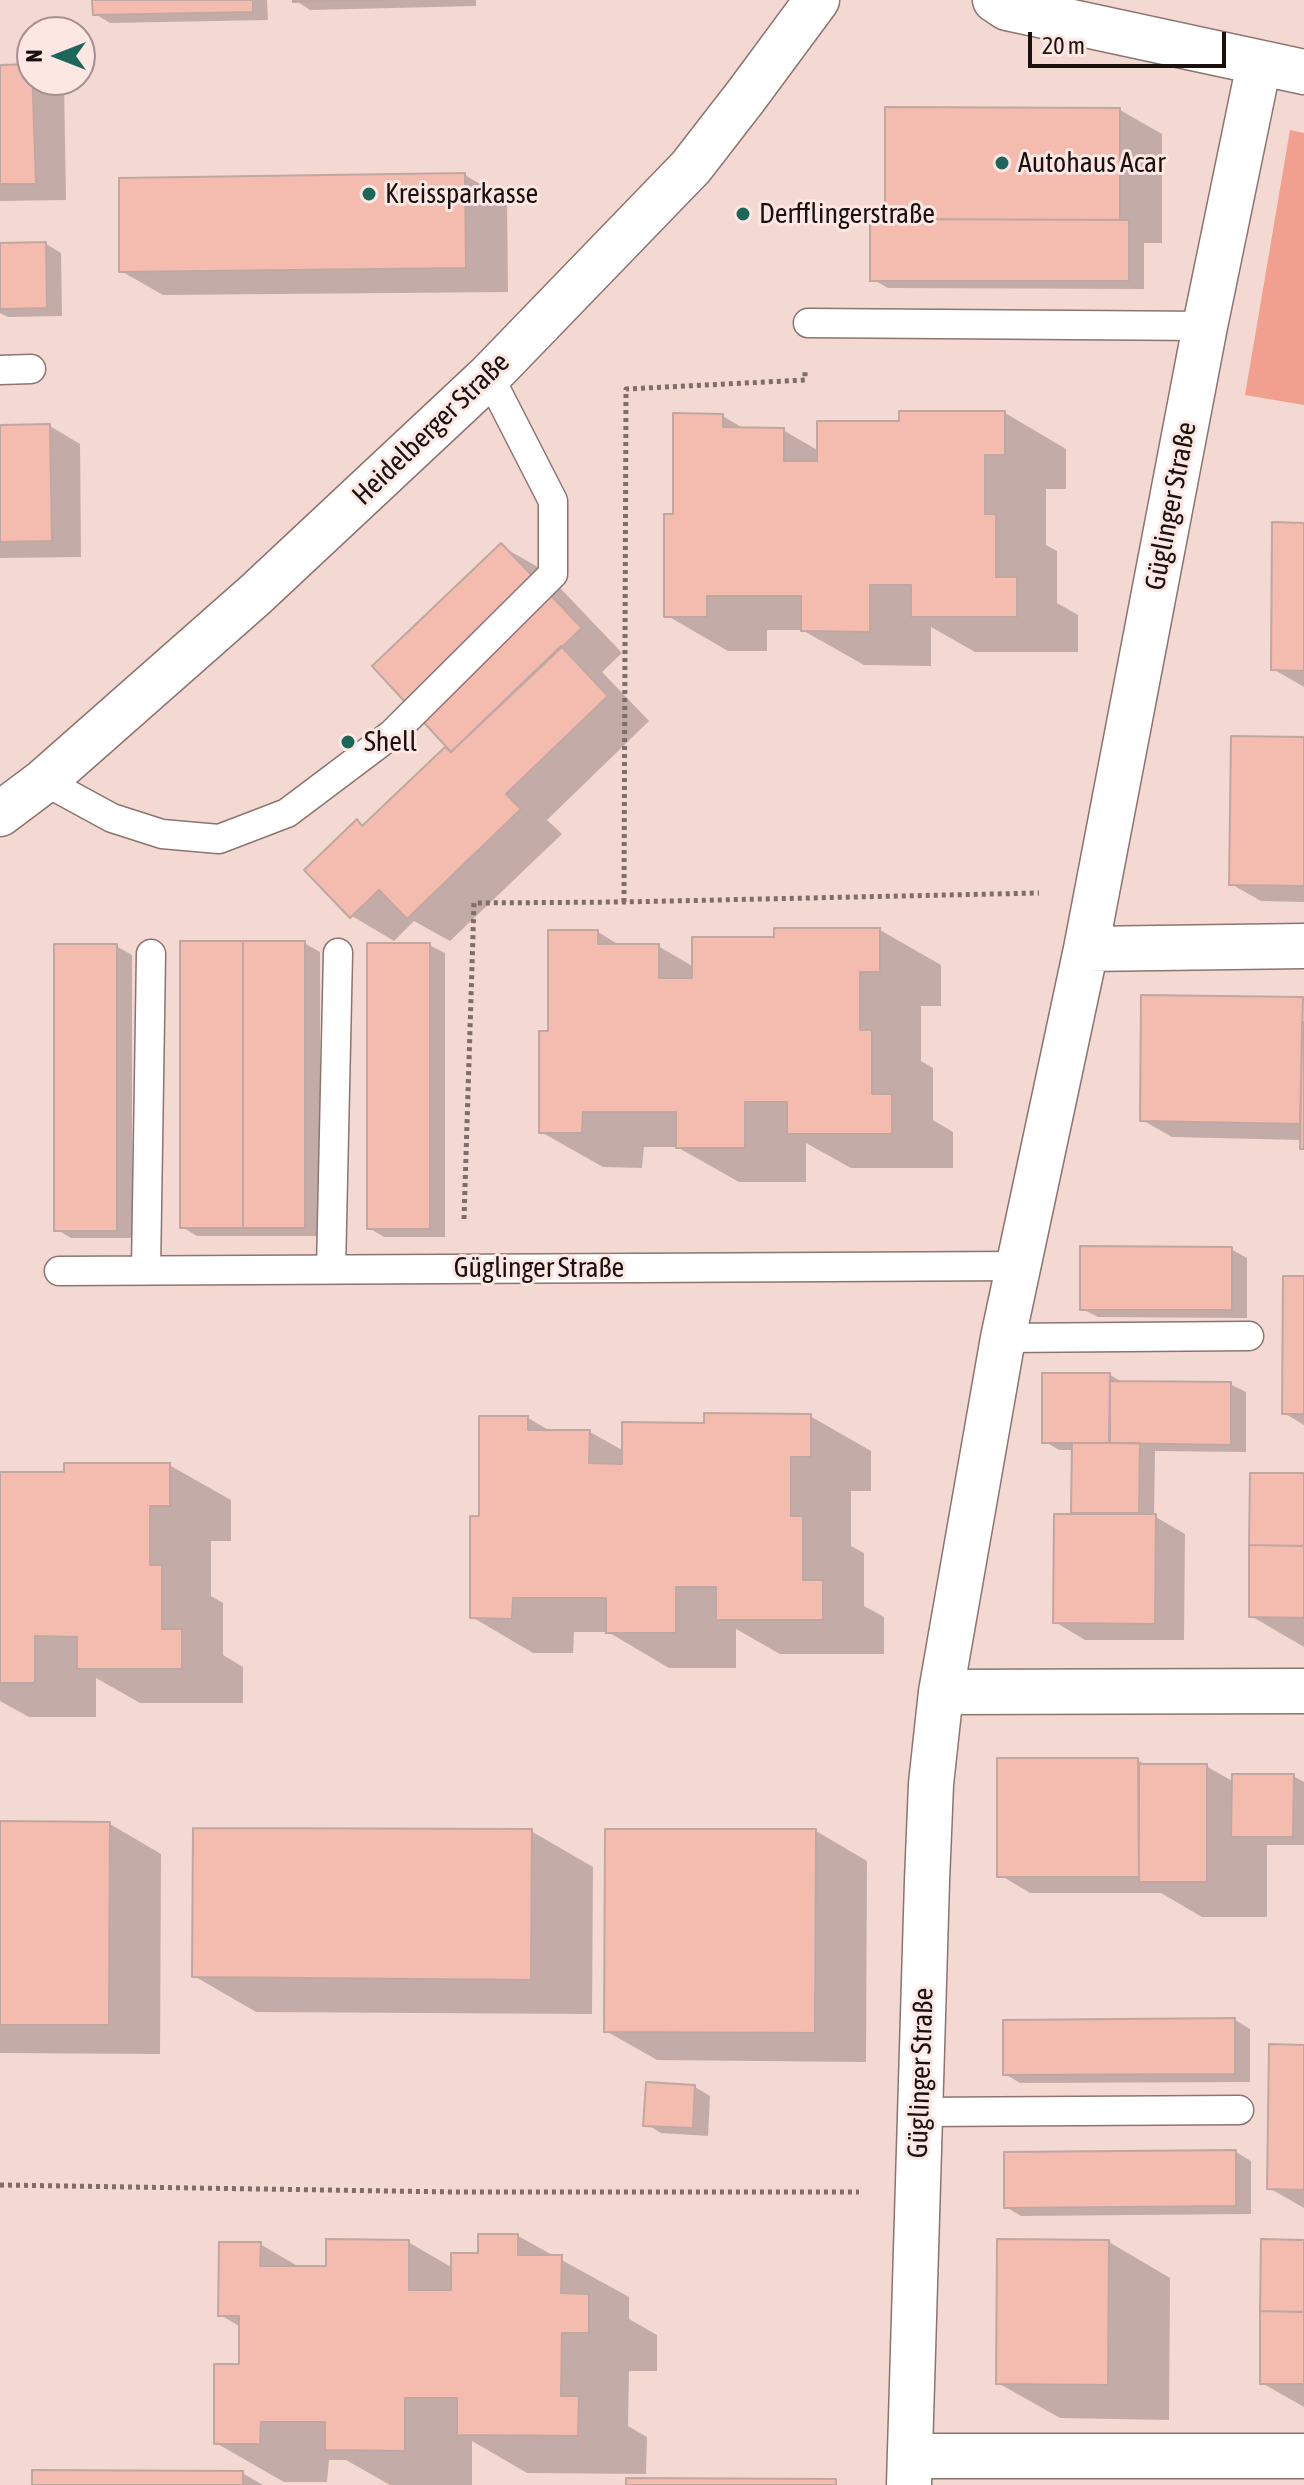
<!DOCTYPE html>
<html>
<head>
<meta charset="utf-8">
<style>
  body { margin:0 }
  #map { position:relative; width:1304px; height:2485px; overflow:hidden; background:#f4d8d2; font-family:"Asap Condensed",sans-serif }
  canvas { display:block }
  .north { position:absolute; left:16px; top:16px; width:80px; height:80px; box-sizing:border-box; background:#fde7e2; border:2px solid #a2918e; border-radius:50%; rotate:270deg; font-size:22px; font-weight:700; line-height:32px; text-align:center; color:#1a110f }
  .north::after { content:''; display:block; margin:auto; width:28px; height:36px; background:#1d665c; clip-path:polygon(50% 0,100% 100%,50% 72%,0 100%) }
  .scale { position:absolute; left:1028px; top:32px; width:198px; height:36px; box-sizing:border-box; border:4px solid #1a110f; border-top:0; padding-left:10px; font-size:24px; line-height:28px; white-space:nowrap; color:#1a110f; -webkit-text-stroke:6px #fde7e2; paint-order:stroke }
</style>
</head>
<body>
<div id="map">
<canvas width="1304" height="2485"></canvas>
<div class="north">N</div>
<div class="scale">20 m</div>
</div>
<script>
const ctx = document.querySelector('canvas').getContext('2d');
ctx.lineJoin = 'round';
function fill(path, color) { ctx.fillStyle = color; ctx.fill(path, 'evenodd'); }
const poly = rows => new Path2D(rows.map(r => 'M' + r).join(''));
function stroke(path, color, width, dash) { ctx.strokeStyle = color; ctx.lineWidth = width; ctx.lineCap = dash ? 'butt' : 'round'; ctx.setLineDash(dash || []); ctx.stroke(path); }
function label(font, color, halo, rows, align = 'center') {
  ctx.font = font + ' "Asap Condensed",sans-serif'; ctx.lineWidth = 6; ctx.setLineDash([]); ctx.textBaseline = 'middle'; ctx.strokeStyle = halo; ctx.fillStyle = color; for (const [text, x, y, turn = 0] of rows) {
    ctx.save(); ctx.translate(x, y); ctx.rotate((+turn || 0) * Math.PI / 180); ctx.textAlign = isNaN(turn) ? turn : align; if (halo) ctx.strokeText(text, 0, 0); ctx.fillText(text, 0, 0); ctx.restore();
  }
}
fill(poly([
  [1290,130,1304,133,1304,405,1245,395]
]), '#f19f8e');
fill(poly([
  [94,0,267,0,268,20,110,23,95,14],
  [295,0,476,0,476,6,310,10],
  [0,67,32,80,57,80,64,84,66,200,0,201],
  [1120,110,1162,134,1162,243,1144,243,1144,289,888,288,872,279,891,221,887,218],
  [465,175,507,200,508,292,163,295,121,271],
  [46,244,61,253,62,316,8,317,0,313,0,245],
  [1005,413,1066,449,1066,489,1046,489,1046,545,1057,551,1057,603,1078,615,1078,652,975,652,931,627,931,666,864,665,802,630,767,630,767,651,728,651,666,615,675,516,723,416,746,430,783,430,819,451,901,423],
  [50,426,80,444,81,557,0,558,0,427],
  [1304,525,1304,687,1273,669],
  [501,546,543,570,622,653,602,672,649,721,547,820,562,834,450,941,414,921,394,941,352,916,357,822,365,826,448,747],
  [1304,739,1304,902,1261,901,1231,884],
  [880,930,941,965,941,1006,921,1006,921,1061,933,1068,933,1120,953,1132,953,1168,851,1168,806,1143,806,1182,739,1182,677,1147,644,1147,642,1168,603,1167,541,1132,550,1033,598,932,621,946,658,946,694,967,776,939],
  [304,943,320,952,320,1236,197,1236,182,1227],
  [429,945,445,953,445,1237,384,1237,369,1228],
  [116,946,132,955,132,1238,71,1238,56,1229],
  [1302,999,1304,1149,1302,1140,1172,1137,1142,1120],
  [1231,1249,1247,1258,1247,1318,1098,1317,1082,1309],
  [1304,1278,1304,1425,1284,1413],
  [1110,1375,1124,1383,1230,1384,1246,1392,1246,1452,1155,1451,1154,1516,1185,1534,1184,1640,1085,1640,1055,1622,1080,1516,1073,1512,1074,1450,1059,1450,1044,1441],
  [810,1416,871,1451,871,1491,851,1491,851,1546,864,1553,864,1606,884,1617,884,1654,780,1654,736,1629,736,1668,669,1668,608,1632,574,1632,573,1653,533,1653,472,1617,481,1518,528,1418,552,1432,590,1432,624,1451,706,1425],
  [169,1465,231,1500,231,1541,211,1541,211,1596,223,1603,223,1655,243,1667,243,1703,140,1703,96,1678,96,1717,29,1717,0,1701,0,1474,66,1474],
  [1304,1475,1304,1647,1251,1616],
  [1137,1760,1148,1766,1206,1766,1234,1782,1293,1776,1304,1782,1304,1845,1267,1845,1267,1917,1202,1917,1161,1893,1030,1893,1000,1875],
  [0,1823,110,1824,161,1854,160,2054,0,2053],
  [531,1831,593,1867,592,2014,256,2012,194,1976],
  [816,1831,867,1861,866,2062,657,2060,606,2031],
  [1235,2020,1250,2029,1250,2082,1020,2083,1005,2074],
  [1304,2047,1304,2208,1269,2188],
  [695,2087,710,2096,708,2136,661,2133,646,2124],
  [1236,2152,1251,2161,1251,2214,1021,2216,1006,2207],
  [518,2236,629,2297,629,2319,657,2335,657,2371,629,2371,628,2426,647,2437,646,2474,527,2473,472,2441,472,2485,390,2485,346,2460,329,2460,327,2482,284,2482,216,2443,241,2366,241,2327,220,2315,260,2244,301,2268,328,2268,408,2242,453,2268],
  [1109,2242,1170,2278,1169,2420,1060,2418,998,2383],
  [1304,2242,1304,2407,1262,2383],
  [242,2473,263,2485,34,2485]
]), '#0003');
const building = poly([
  [92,0,253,0,253,12,93,15,92,0],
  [293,0,381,0,293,2,293,0],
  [32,64,36,184,0,184,0,65,32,64],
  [885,107,1120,108,1120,220,885,219,885,107],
  [465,173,466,268,119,272,119,178,465,173],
  [870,219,1129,220,1129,281,870,281,870,219],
  [46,242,47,308,0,309,0,243,46,242],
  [899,411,1005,411,1005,455,985,455,985,514,996,514,996,577,1017,577,1017,617,911,617,911,585,870,585,870,632,801,631,801,596,707,596,707,617,664,617,664,514,673,514,673,413,723,414,723,427,784,428,784,461,817,461,817,421,899,421,899,411],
  [50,424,52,541,0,542,0,425,50,424],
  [1272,522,1304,523,1304,671,1271,670,1272,522],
  [501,543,582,628,451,752,372,666,501,543],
  [561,646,608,696,506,794,521,809,407,919,379,890,350,918,304,870,357,819,362,826,445,747,451,752,561,646],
  [1231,736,1304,737,1304,886,1229,885,1231,736],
  [774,928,880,928,880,972,860,972,860,1030,872,1030,872,1094,892,1094,892,1134,787,1134,787,1102,745,1102,745,1148,676,1148,676,1112,583,1112,582,1133,539,1133,539,1031,548,1031,548,930,598,930,598,944,659,944,659,978,692,978,692,937,774,937,774,928],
  [180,941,243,941,243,1228,180,1228,180,941],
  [243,941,305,941,305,1228,243,1228,243,941],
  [367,943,430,943,430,1229,367,1229,367,943],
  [54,944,117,944,117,1231,54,1231,54,944],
  [1141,995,1303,997,1300,1124,1140,1121,1141,995],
  [1302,1022,1304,1022,1304,1149,1300,1149,1302,1022],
  [1080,1246,1232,1247,1232,1310,1080,1310,1080,1246],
  [1283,1276,1304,1276,1304,1414,1282,1414,1283,1276],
  [1042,1373,1110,1373,1109,1443,1042,1443,1042,1373],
  [1110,1381,1231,1382,1231,1445,1110,1443,1110,1381],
  [704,1413,811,1414,811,1457,791,1457,791,1516,803,1516,803,1580,823,1580,823,1620,716,1620,716,1587,676,1587,676,1633,606,1633,606,1598,513,1598,512,1619,470,1618,470,1516,479,1516,479,1416,528,1416,528,1430,590,1430,589,1463,622,1464,622,1422,704,1423,704,1413],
  [1072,1443,1140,1443,1139,1513,1071,1513,1072,1443],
  [64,1463,170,1463,170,1506,150,1506,150,1565,162,1565,162,1629,182,1629,182,1669,77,1669,77,1637,35,1636,35,1683,0,1683,0,1472,64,1472,64,1463],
  [1250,1473,1304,1473,1304,1546,1249,1545,1250,1473],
  [1054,1514,1156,1514,1155,1624,1053,1623,1054,1514],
  [1249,1545,1304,1546,1304,1618,1249,1617,1249,1545],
  [997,1758,1138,1758,1139,1877,997,1877,997,1758],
  [1139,1764,1207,1764,1207,1882,1139,1882,1139,1764],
  [1232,1774,1294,1774,1293,1837,1231,1837,1232,1774],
  [0,1821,110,1822,109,2025,0,2025,0,1821],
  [193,1828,532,1829,531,1980,192,1977,193,1828],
  [605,1829,816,1829,815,2033,604,2032,605,1829],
  [1235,2018,1235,2074,1003,2075,1003,2020,1235,2018],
  [1269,2044,1304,2045,1304,2190,1267,2189,1269,2044],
  [646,2082,695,2085,693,2128,643,2126,646,2082],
  [1236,2150,1236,2206,1004,2208,1004,2152,1236,2150],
  [478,2234,518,2234,518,2255,562,2255,561,2293,589,2294,589,2333,562,2333,561,2396,579,2396,578,2436,457,2435,457,2398,405,2398,405,2451,325,2450,325,2422,261,2422,260,2444,214,2444,214,2364,239,2364,239,2316,218,2316,219,2242,261,2242,260,2266,326,2266,326,2239,409,2240,409,2290,451,2290,451,2253,478,2253,478,2234],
  [997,2239,1109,2240,1108,2385,996,2384,997,2239],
  [1261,2239,1304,2240,1304,2312,1260,2311,1261,2239],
  [1260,2311,1304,2312,1304,2384,1260,2384,1260,2311],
  [32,2470,243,2471,243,2485,32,2485,32,2470],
  [626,2478,836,2479,836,2485,626,2485,626,2478]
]);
fill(building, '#f4bbaf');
stroke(building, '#c1a7a1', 2);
const service = poly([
  [808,323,1205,326],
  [0,370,31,369],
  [44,781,112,818,162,834,219,839,287,813,392,734,553,574,553,501,489,376],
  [331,1269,338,953],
  [146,1270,151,954],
  [59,1271,1020,1266],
  [1003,1338,1249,1336],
  [920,2112,1239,2110]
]);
const minor = poly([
  [995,0,1007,8,1304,72],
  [1086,949,1304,946],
  [941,1692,1304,1691],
  [910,2456,1304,2456],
  [909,2485,927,1881,931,1784,941,1692,1003,1338,1086,949,1205,326,1259,64]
]);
const secondary = poly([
  [0,814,44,781,255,595,489,376,691,167,746,96,817,0]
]);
stroke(service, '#8c746f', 31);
stroke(minor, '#8c746f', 47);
stroke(secondary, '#8c746f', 47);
stroke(poly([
  [624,902,626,389,805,380,805,372],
  [464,1219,474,903,624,902,1039,893],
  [0,2185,455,2192,859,2192]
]), '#7f6d69', 5, [4, 4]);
stroke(service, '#fff', 28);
stroke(minor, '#fff', 44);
stroke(secondary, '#fff', 44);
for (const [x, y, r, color] of [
  [1002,163,8,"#1d665c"],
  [369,194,8,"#1d665c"],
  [743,214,8,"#1d665c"],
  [348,742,8,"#1d665c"]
]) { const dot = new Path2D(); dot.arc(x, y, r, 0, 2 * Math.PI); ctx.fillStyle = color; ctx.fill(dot); stroke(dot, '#fde7e2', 3); }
label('28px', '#1a110f', '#fde7e2', [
  ["Autohaus Acar",1018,163],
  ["Kreissparkasse",385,194],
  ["Derfflingerstraße",759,214],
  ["Shell",364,742]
], 'left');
label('28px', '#1a110f', '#fde7e2', [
  ["Heidelberger Straße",431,429,-44],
  ["Güglinger Straße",1171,506,-79],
  ["Güglinger Straße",539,1268],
  ["Güglinger Straße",921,2073,-88]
]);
</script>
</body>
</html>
